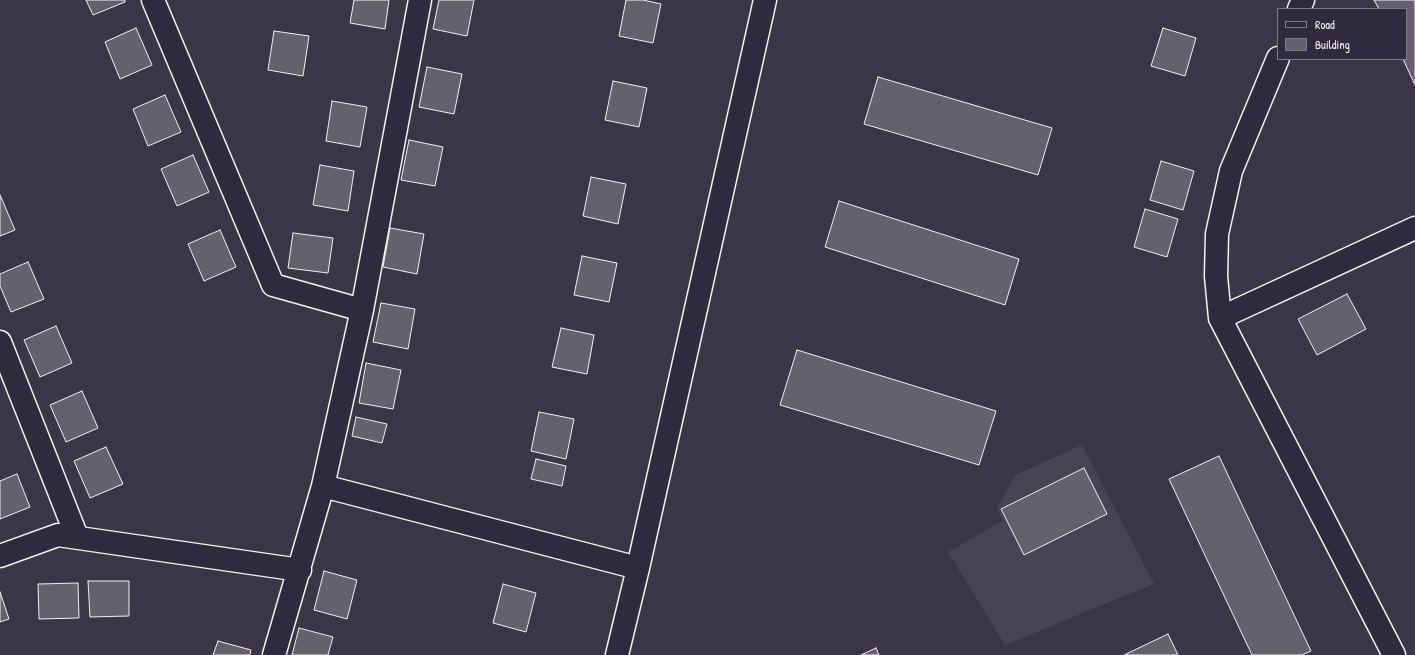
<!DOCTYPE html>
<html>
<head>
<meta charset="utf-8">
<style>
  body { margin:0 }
  #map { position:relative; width:1415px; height:655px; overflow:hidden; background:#3b3647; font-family:"Patrick Hand",sans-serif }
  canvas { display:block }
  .legend { position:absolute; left:1277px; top:8px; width:130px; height:52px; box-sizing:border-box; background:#2f2a3d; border:1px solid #7e7a81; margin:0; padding:5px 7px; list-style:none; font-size:12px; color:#f4f1e8 }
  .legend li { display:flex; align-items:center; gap:8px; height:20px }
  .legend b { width:20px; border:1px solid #7e7a81 }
</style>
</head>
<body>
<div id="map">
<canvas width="1415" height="655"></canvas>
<ul class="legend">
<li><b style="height:5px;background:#2f2a3d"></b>Road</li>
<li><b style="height:11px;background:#65616c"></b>Building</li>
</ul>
</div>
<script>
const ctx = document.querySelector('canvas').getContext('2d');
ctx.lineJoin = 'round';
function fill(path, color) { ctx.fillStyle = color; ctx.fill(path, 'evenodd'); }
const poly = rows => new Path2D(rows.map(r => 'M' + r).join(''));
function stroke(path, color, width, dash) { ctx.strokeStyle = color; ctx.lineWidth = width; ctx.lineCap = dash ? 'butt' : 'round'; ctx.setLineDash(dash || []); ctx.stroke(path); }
fill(poly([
  [1082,445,1154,584,1005,645,948,552,1002,521,997,508,1015,475]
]), '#484352');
const building = poly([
  [86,0,125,0,125,2,93,15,86,0],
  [354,0,389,0,385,29,350,23,354,0],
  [439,0,474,0,467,36,433,29,439,0],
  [626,0,643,0,661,4,653,43,619,36,626,0],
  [1374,0,1415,0,1415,85,1403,59,1406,59,1406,9,1379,9,1374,0],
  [136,28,152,65,120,79,105,42,136,28],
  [1163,28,1196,38,1185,76,1151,66,1163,28],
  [274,31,309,36,303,76,268,70,274,31],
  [427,67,462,74,454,114,419,107,427,67],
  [878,77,1052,128,1038,175,864,124,878,77],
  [613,81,647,88,639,127,605,120,613,81],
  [165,95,181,132,148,146,133,109,165,95],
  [332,101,367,107,360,147,326,141,332,101],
  [409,140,443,147,435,186,401,180,409,140],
  [193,155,209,192,177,206,161,169,193,155],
  [1161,161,1194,171,1183,210,1150,200,1161,161],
  [320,165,354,171,348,211,313,205,320,165],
  [591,177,626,184,618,224,583,216,591,177],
  [0,195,15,230,0,236,0,195],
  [839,201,1019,259,1005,305,825,247,839,201],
  [1145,209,1178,219,1167,257,1134,247,1145,209],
  [390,228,424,234,417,274,383,267,390,228],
  [220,230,236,267,204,281,188,244,220,230],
  [293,233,333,238,328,273,288,268,293,233],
  [582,256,617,263,609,302,574,295,582,256],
  [28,262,44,299,11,312,0,286,0,274,28,262],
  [1347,294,1366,329,1317,355,1298,319,1347,294],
  [381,303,415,309,408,349,373,342,381,303],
  [56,326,72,363,40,377,24,340,56,326],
  [561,328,594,335,587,374,552,367,561,328],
  [797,350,996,411,979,465,780,405,797,350],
  [366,363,401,370,393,409,359,403,366,363],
  [82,391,98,428,66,442,50,405,82,391],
  [539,412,574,419,566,459,531,451,539,412],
  [356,417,387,424,382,443,352,436,356,417],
  [106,447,123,484,90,498,74,461,106,447],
  [1219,456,1311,651,1302,655,1252,655,1169,479,1219,456],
  [536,459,566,466,562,486,531,479,536,459],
  [1084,468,1107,514,1024,555,1001,509,1084,468],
  [17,474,30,507,0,519,0,481,17,474],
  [324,571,357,580,347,619,314,610,324,571],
  [88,581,129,581,129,616,90,617,88,581],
  [78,583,79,618,39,619,38,584,78,583],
  [503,584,536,593,526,632,493,623,503,584],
  [0,592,9,619,0,622,0,592],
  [299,628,333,637,328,655,292,655,299,628],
  [1168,634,1178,655,1124,655,1168,634],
  [218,641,251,650,250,655,213,655,218,641],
  [876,648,879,655,861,655,876,648]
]);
fill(building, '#65616c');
stroke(building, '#f4f1e8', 1);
const street = poly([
  [153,0,273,285,362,310],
  [1299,9,1303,0],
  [1278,58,1231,171,1217,234,1216,276,1220,318,1394,655],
  [1220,318,1415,228],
  [0,342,77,537],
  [323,486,638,568],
  [0,556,58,535,300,570],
  [274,655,323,486,362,310,420,0],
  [617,655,638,568,765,0]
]);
stroke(street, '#f4f1e8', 25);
stroke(street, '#2f2a3d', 22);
</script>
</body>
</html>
